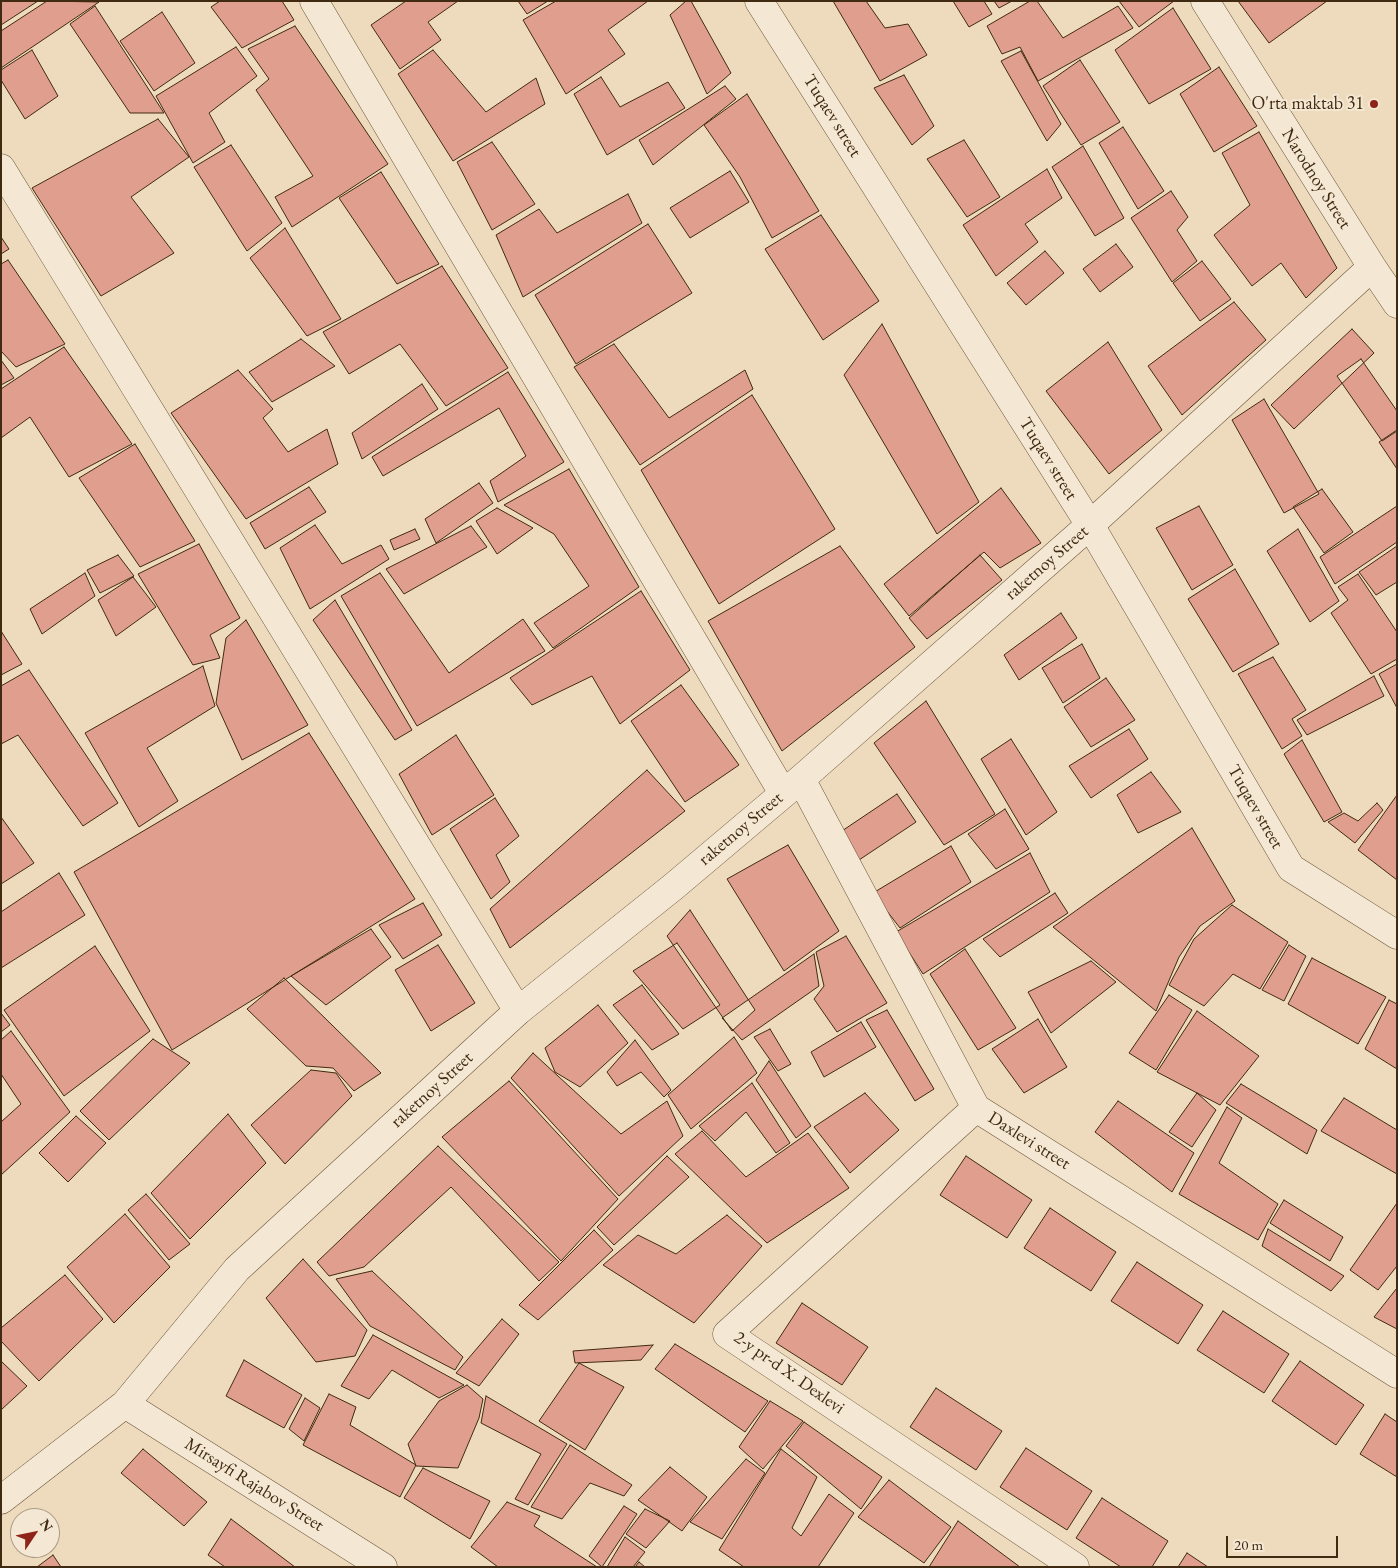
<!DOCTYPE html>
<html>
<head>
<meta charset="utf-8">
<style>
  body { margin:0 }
  #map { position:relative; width:1398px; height:1568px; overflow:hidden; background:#eedbbd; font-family:"EB Garamond",serif }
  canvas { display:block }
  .frame { position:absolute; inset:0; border:2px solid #402a11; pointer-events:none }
  .north { position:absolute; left:10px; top:1508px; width:50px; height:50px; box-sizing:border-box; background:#f4e8d4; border:1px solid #ac9c86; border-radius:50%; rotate:56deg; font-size:14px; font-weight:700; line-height:20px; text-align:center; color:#402a11 }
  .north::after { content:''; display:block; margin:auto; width:18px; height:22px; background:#8f2418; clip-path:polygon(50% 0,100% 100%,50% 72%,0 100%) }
  .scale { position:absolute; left:1226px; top:1536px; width:112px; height:22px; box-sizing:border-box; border:2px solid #402a11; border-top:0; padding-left:6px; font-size:15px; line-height:18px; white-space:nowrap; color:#402a11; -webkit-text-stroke:4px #f4e8d4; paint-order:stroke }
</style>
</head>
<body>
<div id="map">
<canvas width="1398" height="1568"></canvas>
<div class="frame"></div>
<div class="north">N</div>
<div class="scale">20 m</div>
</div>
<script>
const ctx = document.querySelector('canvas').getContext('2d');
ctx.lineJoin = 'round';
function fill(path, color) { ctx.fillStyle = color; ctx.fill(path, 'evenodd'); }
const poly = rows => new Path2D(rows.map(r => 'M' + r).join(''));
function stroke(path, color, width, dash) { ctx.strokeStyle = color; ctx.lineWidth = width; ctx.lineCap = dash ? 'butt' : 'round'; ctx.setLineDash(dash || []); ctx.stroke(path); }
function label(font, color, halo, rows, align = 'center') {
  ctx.font = font + ' "EB Garamond",serif'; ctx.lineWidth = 4; ctx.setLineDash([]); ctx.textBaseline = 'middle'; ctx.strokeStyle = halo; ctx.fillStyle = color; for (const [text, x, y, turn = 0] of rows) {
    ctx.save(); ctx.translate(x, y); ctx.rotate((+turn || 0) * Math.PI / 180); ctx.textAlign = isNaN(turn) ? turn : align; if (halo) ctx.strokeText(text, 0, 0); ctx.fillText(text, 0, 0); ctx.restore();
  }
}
const building = poly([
  [1,1,38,1,1,25,1,1],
  [47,1,99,2,1,68,1,31,47,1],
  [220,1,282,1,294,20,242,48,211,7,220,1],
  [406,1,458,1,428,22,441,40,400,69,371,25,406,1],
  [518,1,548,1,527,14,518,1],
  [556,1,648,1,608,30,625,54,566,94,523,20,556,1],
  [686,1,691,1,731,73,707,94,670,15,686,1],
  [833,1,866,1,885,28,908,24,927,55,880,81,833,1],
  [953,1,984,1,992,14,969,27,953,1],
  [994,1,1012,1,999,8,994,1],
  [1030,1,1037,1,1063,38,1118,6,1133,28,1038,81,1020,47,1002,54,987,26,1030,1],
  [1119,1,1174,1,1139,27,1119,1],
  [1238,1,1327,1,1269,43,1238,1],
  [95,6,164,113,130,113,70,24,95,6],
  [1173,8,1211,69,1149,104,1115,50,1173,8],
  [162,12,195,63,154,91,120,41,162,12],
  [295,26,388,164,292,227,275,197,313,176,256,90,269,79,248,49,295,26],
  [236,47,257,76,209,113,225,142,193,163,156,96,236,47],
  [32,50,58,96,25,119,1,80,1,70,32,50],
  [433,50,486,112,536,78,545,104,453,161,398,74,433,50],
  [1021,51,1061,124,1047,141,1001,61,1021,51],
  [1080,60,1120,122,1081,145,1043,86,1080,60],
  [1219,67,1257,126,1214,152,1180,94,1219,67],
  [904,75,934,126,912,145,874,88,904,75],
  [601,77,620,107,668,82,685,108,607,155,574,94,601,77],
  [725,86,736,99,653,165,639,140,725,86],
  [747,94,819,211,772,238,740,177,704,125,747,94],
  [158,119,189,157,131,197,174,253,101,296,32,188,158,119],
  [1123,127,1164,191,1138,209,1099,143,1123,127],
  [1259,132,1337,268,1306,298,1281,263,1252,286,1214,235,1250,205,1222,153,1259,132],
  [964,140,1000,197,967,217,927,159,964,140],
  [492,142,535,204,492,230,457,162,492,142],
  [231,145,282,223,247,251,194,167,231,145],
  [1083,146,1124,218,1095,236,1052,167,1083,146],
  [1047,169,1062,198,1025,224,1038,242,996,276,963,225,1047,169],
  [730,171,749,202,690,238,670,208,730,171],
  [381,172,439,264,397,284,339,198,381,172],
  [1171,191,1188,217,1177,230,1197,261,1172,282,1131,218,1171,191],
  [628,194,642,223,523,297,496,235,539,209,557,233,628,194],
  [821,215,879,301,823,340,765,249,821,215],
  [648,224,692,293,576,364,535,295,648,224],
  [285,228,341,319,307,336,250,258,285,228],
  [1,237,9,249,1,254,1,237],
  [1116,244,1133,267,1100,292,1083,269,1116,244],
  [1045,251,1064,273,1026,305,1007,283,1045,251],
  [8,260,65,344,16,367,1,351,1,264,8,260],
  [1202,261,1231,299,1200,321,1173,283,1202,261],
  [442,266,508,368,446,406,400,344,349,374,323,332,442,266],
  [1234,302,1266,340,1182,415,1148,366,1234,302],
  [882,324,979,502,937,534,844,375,882,324],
  [1352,329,1374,353,1294,429,1271,405,1352,329],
  [301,339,335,366,272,402,249,372,301,339],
  [1108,342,1162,430,1109,474,1046,391,1108,342],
  [614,344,669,418,745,370,753,389,640,465,574,367,614,344],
  [64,347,132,444,69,477,30,417,1,438,1,389,64,347],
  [1361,359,1397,411,1397,431,1382,441,1337,376,1361,359],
  [1,360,14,378,1,385,1,360],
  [238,370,273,409,263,418,288,452,327,429,338,464,246,519,171,413,238,370],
  [508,372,564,462,498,502,490,481,526,456,499,408,383,476,372,457,508,372],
  [422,384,438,409,362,459,352,433,422,384],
  [752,395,835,529,719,604,641,470,752,395],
  [1264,399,1319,494,1284,513,1232,420,1264,399],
  [1397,430,1397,469,1379,442,1397,430],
  [135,444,195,541,140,567,79,478,135,444],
  [569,469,639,587,553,648,534,623,589,586,554,534,504,505,569,469],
  [479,483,493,503,436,543,425,519,479,483],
  [309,487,326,512,265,549,250,523,309,487],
  [1001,488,1041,543,1000,568,984,552,909,616,884,584,1001,488],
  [1322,489,1353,532,1324,553,1293,507,1322,489],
  [1199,506,1233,565,1192,590,1156,528,1199,506],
  [1397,506,1397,542,1335,584,1320,557,1397,506],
  [497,508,533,528,497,554,476,521,497,508],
  [315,525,342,564,381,545,389,559,310,609,280,548,315,525],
  [471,526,487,547,404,594,386,569,471,526],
  [415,529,420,539,394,550,390,540,415,529],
  [1298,529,1339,601,1310,622,1267,551,1298,529],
  [199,544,240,618,210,635,220,658,193,665,138,574,199,544],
  [840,546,915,647,782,751,708,621,840,546],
  [1397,546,1397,582,1376,595,1359,572,1397,546],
  [118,555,134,576,100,593,87,570,118,555],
  [980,555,1002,580,927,639,909,618,980,555],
  [1235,569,1279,644,1233,672,1188,599,1235,569],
  [85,573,95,596,42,634,30,609,85,573],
  [380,573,449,673,523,619,545,651,417,726,341,596,380,573],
  [1358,574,1397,632,1397,659,1371,674,1331,613,1348,600,1338,587,1358,574],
  [133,577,156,607,116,636,98,600,133,577],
  [641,591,690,670,620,724,592,676,532,705,510,678,641,591],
  [335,600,412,730,395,740,313,620,335,600],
  [1061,613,1077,638,1019,680,1004,655,1061,613],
  [246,620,308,725,242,760,216,703,226,638,246,620],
  [1,631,22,664,1,675,1,631],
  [1082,644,1100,678,1063,703,1042,668,1082,644],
  [1273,657,1306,710,1292,719,1302,736,1282,749,1238,674,1273,657],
  [1397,664,1397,708,1379,674,1397,664],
  [203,666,215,706,147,748,178,801,139,827,85,733,203,666],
  [29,670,118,803,83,826,18,735,1,744,1,686,29,670],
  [1374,676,1384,696,1307,735,1297,720,1374,676],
  [1106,678,1135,720,1091,747,1064,707,1106,678],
  [681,685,739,765,685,802,631,721,681,685],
  [926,701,995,814,944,845,874,743,926,701],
  [1129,729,1148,759,1091,798,1069,766,1129,729],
  [309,733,415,899,172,1050,74,872,309,733],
  [456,735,494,795,432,835,399,774,456,735],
  [1011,739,1057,812,1026,835,981,759,1011,739],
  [1302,740,1342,812,1324,822,1284,754,1302,740],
  [647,770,685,811,510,948,490,909,647,770],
  [1151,772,1181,812,1138,833,1117,795,1151,772],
  [897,794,916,822,841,872,821,845,897,794],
  [1397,795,1397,880,1358,850,1397,795],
  [495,798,519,836,496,855,510,882,491,899,450,829,495,798],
  [1377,803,1383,810,1355,843,1328,822,1344,813,1358,821,1377,803],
  [1005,809,1029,849,996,869,968,834,1005,809],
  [1,817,34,863,1,884,1,817],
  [1192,828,1235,901,1200,926,1179,957,1156,1011,1053,927,1192,828],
  [788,845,839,931,784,971,727,879,788,845],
  [951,846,971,882,900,928,873,893,951,846],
  [1030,853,1050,892,923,974,896,932,1030,853],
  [59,873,85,915,1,968,1,912,59,873],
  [1055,893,1068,913,1000,957,983,939,1055,893],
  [423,903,442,935,403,959,379,925,423,903],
  [1232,905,1288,942,1260,989,1233,974,1204,1006,1169,985,1194,939,1232,905],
  [690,910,755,1010,732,1031,667,936,690,910],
  [371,929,391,957,326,1005,291,976,371,929],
  [846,936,887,1003,837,1032,814,999,824,986,816,952,846,936],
  [677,943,720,1005,683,1029,633,971,677,943],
  [438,945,475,1003,431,1031,395,970,438,945],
  [1289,945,1306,956,1284,1001,1262,990,1289,945],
  [95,946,150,1031,64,1096,4,1010,95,946],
  [965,949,1016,1028,978,1050,930,974,965,949],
  [814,954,819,986,742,1040,722,1018,814,954],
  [1312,958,1386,997,1358,1044,1288,1004,1312,958],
  [1091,961,1116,982,1051,1033,1028,992,1091,961],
  [284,978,381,1073,354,1091,333,1068,306,1066,247,1009,284,978],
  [642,985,679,1034,652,1050,613,1005,642,985],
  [1169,995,1192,1010,1156,1070,1129,1053,1169,995],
  [1389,1000,1397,1004,1397,1069,1365,1049,1389,1000],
  [598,1005,628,1043,580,1087,555,1072,545,1048,598,1005],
  [887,1010,934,1089,915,1101,866,1020,887,1010],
  [1197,1011,1259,1056,1220,1105,1157,1072,1197,1011],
  [1,1013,10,1025,1,1032,1,1013],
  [1038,1019,1067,1067,1024,1093,992,1049,1038,1019],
  [861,1022,876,1047,824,1077,811,1052,861,1022],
  [770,1029,791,1064,778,1071,754,1037,770,1029],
  [11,1031,70,1112,1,1175,1,1122,21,1104,1,1074,1,1040,11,1031],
  [734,1037,757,1073,691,1129,668,1095,734,1037],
  [153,1039,190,1063,109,1140,80,1111,153,1039],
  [635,1040,671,1090,664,1097,641,1072,617,1086,607,1072,635,1040],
  [533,1053,621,1134,667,1101,683,1136,619,1196,511,1078,533,1053],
  [769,1061,811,1126,796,1138,756,1080,769,1061],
  [311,1070,336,1073,352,1096,285,1164,251,1125,311,1070],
  [509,1081,618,1199,561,1261,442,1137,509,1081],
  [752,1083,790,1143,776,1153,746,1112,715,1141,699,1126,752,1083],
  [1241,1084,1317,1130,1307,1154,1226,1103,1241,1084],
  [865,1093,899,1130,850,1173,814,1127,865,1093],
  [1197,1093,1216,1110,1192,1147,1169,1132,1197,1093],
  [1344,1098,1397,1130,1397,1174,1321,1131,1344,1098],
  [1118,1101,1194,1153,1172,1192,1095,1132,1118,1101],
  [1227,1107,1242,1118,1219,1163,1278,1204,1258,1240,1179,1194,1227,1107],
  [228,1114,266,1163,190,1239,151,1193,228,1114],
  [76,1116,106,1143,68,1182,39,1153,76,1116],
  [702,1131,746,1177,808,1133,849,1188,767,1243,675,1154,702,1131],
  [438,1146,559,1262,539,1281,451,1187,364,1267,329,1276,317,1262,438,1146],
  [667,1156,689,1177,614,1245,597,1227,667,1156],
  [966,1156,1032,1200,1007,1238,940,1195,966,1156],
  [146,1194,190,1244,169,1260,128,1210,146,1194],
  [1284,1200,1343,1237,1330,1261,1270,1223,1284,1200],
  [1397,1203,1397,1266,1378,1290,1350,1270,1397,1203],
  [1050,1208,1116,1252,1091,1291,1024,1248,1050,1208],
  [125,1214,170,1267,114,1323,67,1267,125,1214],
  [727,1215,762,1246,694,1323,603,1265,638,1235,676,1254,727,1215],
  [1268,1229,1344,1276,1331,1291,1262,1246,1268,1229],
  [594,1230,613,1250,538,1320,519,1305,594,1230],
  [303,1259,367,1330,355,1356,316,1362,266,1298,303,1259],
  [1137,1262,1203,1305,1178,1344,1111,1301,1137,1262],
  [372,1271,463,1357,455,1370,370,1326,336,1279,372,1271],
  [65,1275,103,1319,39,1381,1,1341,1,1328,65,1275],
  [1397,1288,1397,1329,1374,1317,1397,1288],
  [802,1303,868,1347,842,1385,776,1343,802,1303],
  [1223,1311,1289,1354,1264,1393,1197,1350,1223,1311],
  [502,1319,519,1334,479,1386,456,1373,502,1319],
  [373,1335,464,1385,439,1398,392,1370,369,1399,341,1386,373,1335],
  [675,1344,768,1401,745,1432,655,1369,675,1344],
  [653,1345,641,1360,575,1363,573,1351,653,1345],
  [244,1360,302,1395,284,1428,226,1396,244,1360],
  [1,1361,27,1386,1,1410,1,1361],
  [1300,1361,1364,1405,1336,1445,1272,1401,1300,1361],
  [579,1363,624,1387,585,1450,539,1421,579,1363],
  [467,1385,483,1399,479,1418,458,1468,416,1466,408,1444,439,1401,467,1385],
  [936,1388,1002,1431,976,1470,910,1427,936,1388],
  [329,1394,356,1407,350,1425,416,1465,400,1497,303,1445,329,1394],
  [486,1396,567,1444,528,1505,515,1499,541,1454,481,1423,486,1396],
  [305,1398,320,1408,304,1441,289,1429,305,1398],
  [770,1401,803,1421,763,1469,739,1447,770,1401],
  [1385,1414,1397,1422,1397,1477,1360,1454,1385,1414],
  [804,1422,882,1477,861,1509,786,1446,804,1422],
  [570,1445,632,1485,624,1496,590,1483,562,1519,531,1507,570,1445],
  [1026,1448,1092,1491,1067,1530,1000,1487,1026,1448],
  [143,1449,207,1502,184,1526,121,1473,143,1449],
  [781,1449,817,1477,792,1528,801,1536,829,1494,854,1513,818,1567,744,1567,719,1550,781,1449],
  [746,1459,765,1473,722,1539,690,1522,746,1459],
  [670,1467,707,1497,682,1531,638,1500,670,1467],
  [423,1468,490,1501,470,1539,404,1498,423,1468],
  [889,1480,951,1527,924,1563,858,1517,889,1480],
  [1102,1498,1168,1541,1152,1567,1121,1567,1076,1538,1102,1498],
  [507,1502,540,1516,534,1526,597,1567,498,1567,471,1547,507,1502],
  [624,1506,637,1514,602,1567,589,1556,624,1506],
  [645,1509,670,1521,646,1548,626,1534,645,1509],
  [231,1519,295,1567,225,1567,208,1555,231,1519],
  [958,1521,1020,1567,929,1567,958,1521],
  [625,1537,645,1552,633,1567,607,1567,625,1537],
  [1187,1553,1208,1567,1178,1567,1187,1553],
  [53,1555,61,1567,37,1567,53,1555],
  [639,1562,645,1567,635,1567,639,1562]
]);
fill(building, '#e09e8f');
stroke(building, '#402a11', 1);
const street = poly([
  [314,1,783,793],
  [759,1,1090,525,1291,868,1397,935],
  [1205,1,1372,267,1397,304],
  [1,168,518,1011],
  [801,779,976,1108,1397,1374],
  [976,1108,727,1334,1075,1567],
  [125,1404,383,1567],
  [1,1500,125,1404,237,1269,518,1011,673,887,801,779,1090,525,1372,267]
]);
stroke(street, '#6c563c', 29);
stroke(street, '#f4e8d4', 28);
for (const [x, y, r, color] of [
  [1374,104,5,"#8f2418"]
]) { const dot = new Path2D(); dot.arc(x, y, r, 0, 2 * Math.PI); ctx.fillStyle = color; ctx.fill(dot); stroke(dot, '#f4e8d4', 2); }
label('18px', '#402a11', '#f4e8d4', [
  ["O'rta maktab 31",1364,104]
], 'right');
label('18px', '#402a11', '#f4e8d4', [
  ["Tuqaev street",832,116,58],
  ["Narodnoy Street",1316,179,58],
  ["Tuqaev street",1048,459,58],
  ["raketnoy Street",1047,563,-41],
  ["Tuqaev street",1255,807,60],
  ["raketnoy Street",741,829,-40],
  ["raketnoy Street",432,1090,-42],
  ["Daxlevi street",1029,1141,32],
  ["2-y pr-d X. Dexlevi",789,1373,35],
  ["Mirsayfi Rajabov Street",254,1485,32]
]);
</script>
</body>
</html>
